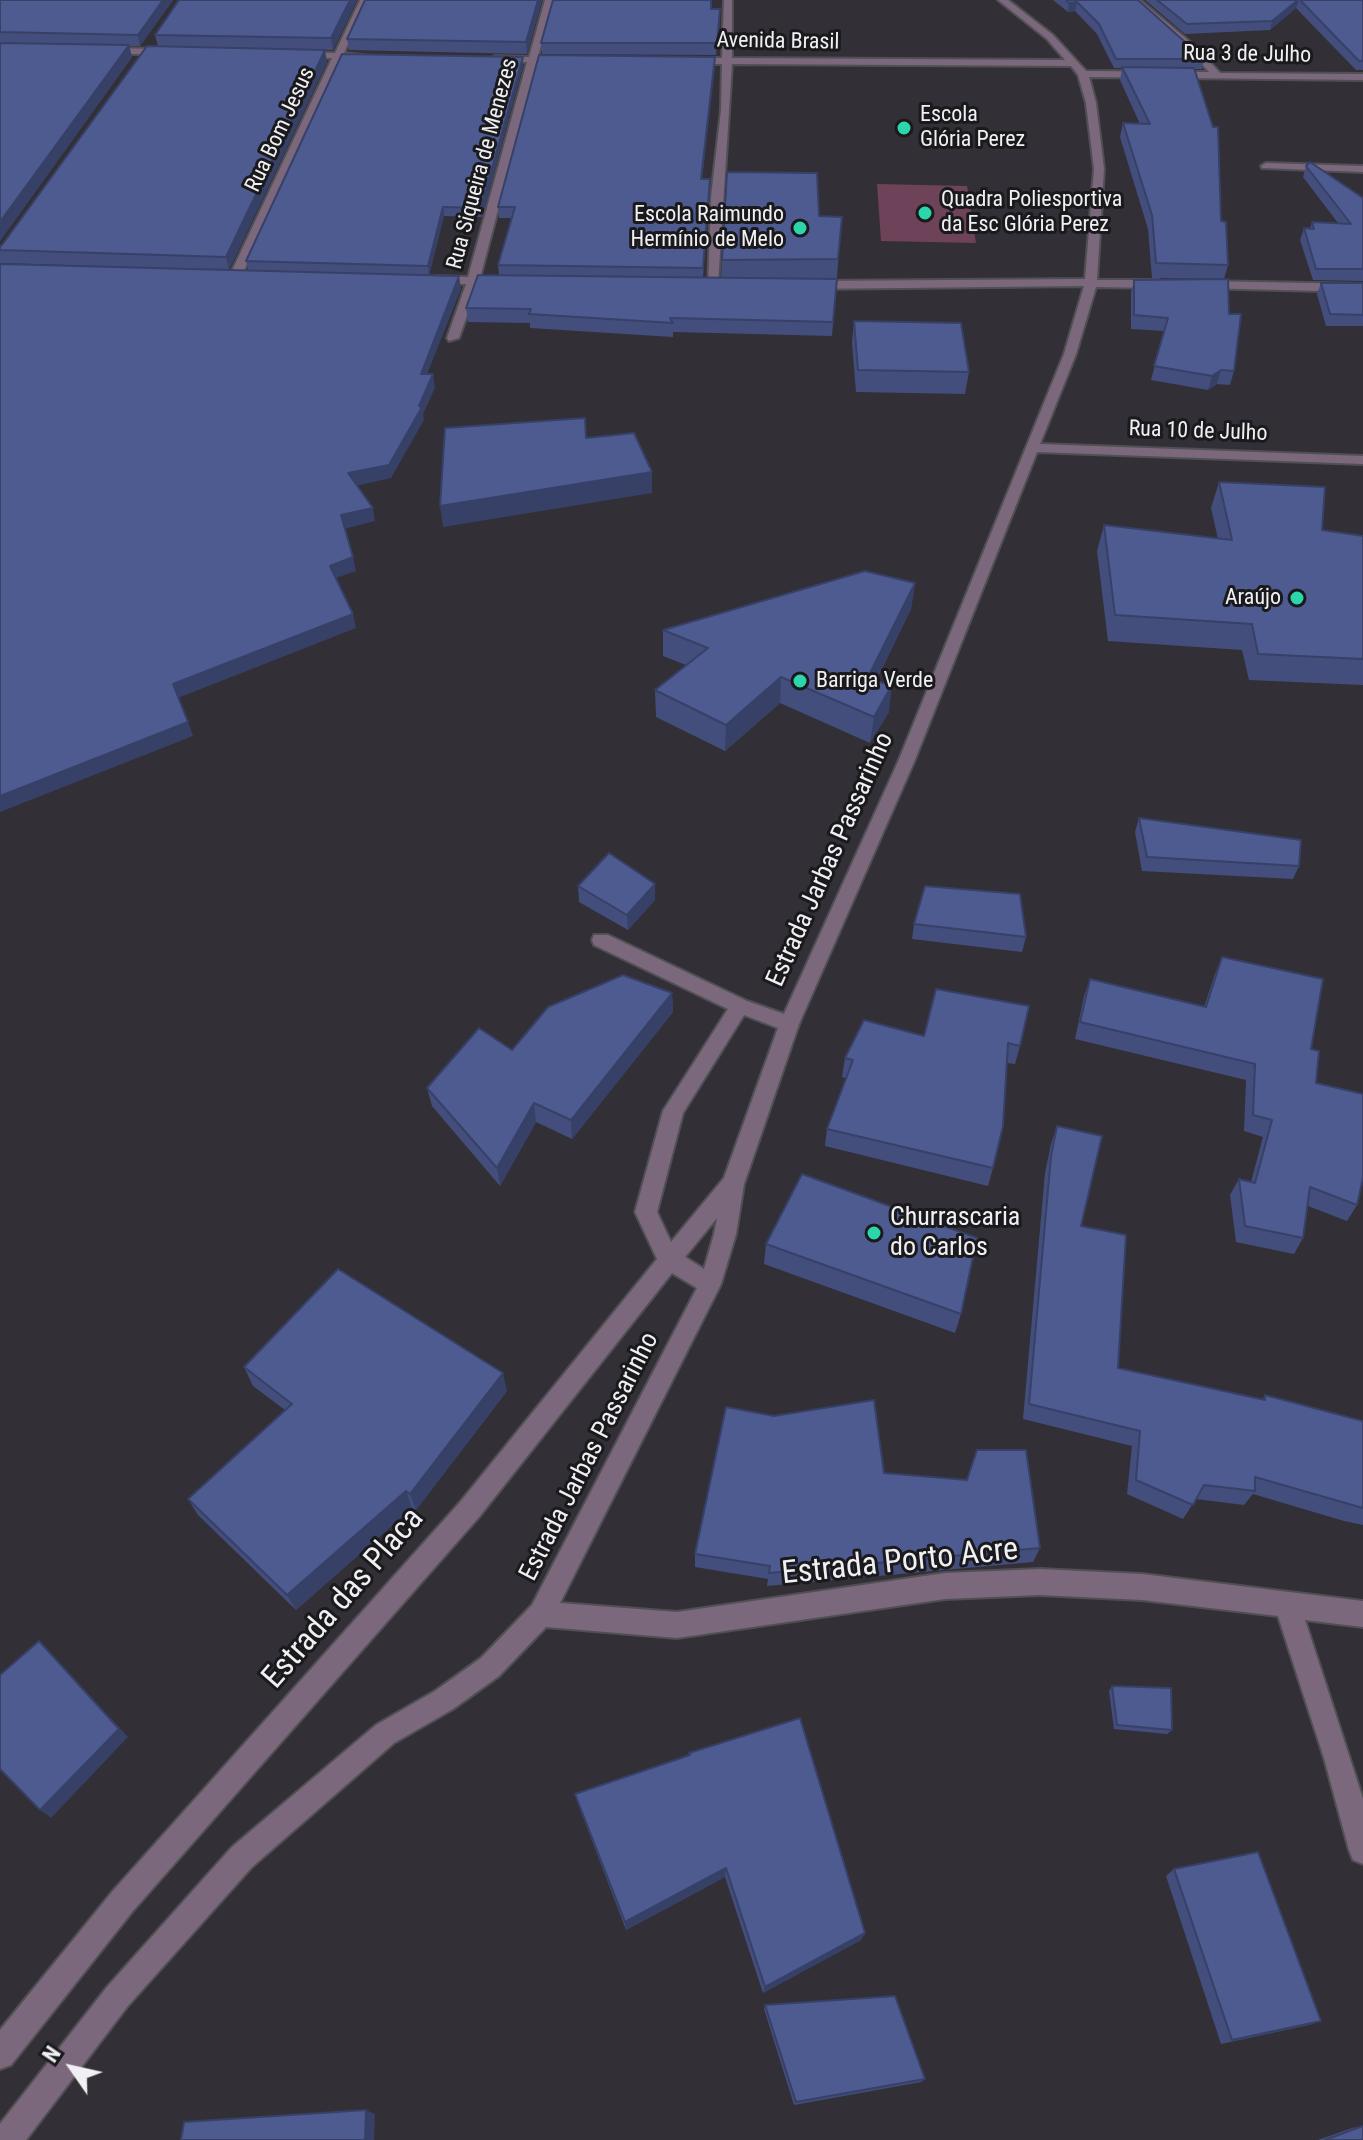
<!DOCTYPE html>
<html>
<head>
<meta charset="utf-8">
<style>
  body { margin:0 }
  #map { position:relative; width:1363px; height:2140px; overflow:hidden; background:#323036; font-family:"Roboto Condensed",sans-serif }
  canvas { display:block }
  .north { position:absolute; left:32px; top:2028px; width:80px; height:80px; -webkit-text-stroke:6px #1a191c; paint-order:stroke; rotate:304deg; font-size:22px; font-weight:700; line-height:32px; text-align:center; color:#f0eff3 }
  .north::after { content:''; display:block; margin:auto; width:28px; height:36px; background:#f0eff3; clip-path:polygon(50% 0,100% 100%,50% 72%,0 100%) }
</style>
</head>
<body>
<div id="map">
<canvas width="1363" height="2140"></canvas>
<div class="north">N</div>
</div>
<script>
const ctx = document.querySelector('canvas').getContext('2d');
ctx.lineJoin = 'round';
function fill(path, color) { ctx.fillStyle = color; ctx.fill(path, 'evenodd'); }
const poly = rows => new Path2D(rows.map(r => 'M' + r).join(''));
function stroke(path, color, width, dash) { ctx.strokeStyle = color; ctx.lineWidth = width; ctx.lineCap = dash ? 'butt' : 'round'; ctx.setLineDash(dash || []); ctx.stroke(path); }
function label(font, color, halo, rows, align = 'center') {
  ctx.font = font + ' "Roboto Condensed",sans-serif'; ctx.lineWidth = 6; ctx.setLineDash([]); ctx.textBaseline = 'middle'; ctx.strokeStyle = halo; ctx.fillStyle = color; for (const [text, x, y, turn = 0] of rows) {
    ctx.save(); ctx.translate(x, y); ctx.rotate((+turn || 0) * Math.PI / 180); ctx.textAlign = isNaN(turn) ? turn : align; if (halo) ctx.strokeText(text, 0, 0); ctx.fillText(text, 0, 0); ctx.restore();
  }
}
fill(poly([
  [877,184,967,186,976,243,881,241]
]), '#6e4258');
const minor = poly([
  [360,0,368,0,344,53,372,56,367,59,342,58,241,277,231,280,229,277,332,58,299,58,294,55,299,52,335,53,360,0],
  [545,0,553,0,538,57,568,60,563,63,537,62,480,278,503,278,509,282,503,286,478,285,459,338,449,341,447,338,466,284,435,284,429,280,435,276,468,277,527,62,495,62,490,59,495,56,529,57,545,0],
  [724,0,732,0,732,58,1065,60,1047,39,998,0,1008,0,1053,35,1086,71,1209,72,1190,51,1131,0,1140,0,1196,47,1220,73,1363,74,1363,80,1089,77,1096,103,1104,169,1097,280,1159,280,1165,284,1159,288,1096,287,1076,354,1040,444,1363,456,1363,464,1037,452,914,762,799,1024,744,1184,736,1234,721,1284,560,1603,677,1612,945,1573,1040,1569,1142,1574,1363,1601,1363,1627,1305,1620,1363,1799,1363,1864,1353,1860,1349,1850,1324,1758,1278,1616,1142,1600,1040,1595,945,1599,677,1638,546,1627,499,1676,453,1709,394,1743,252,1867,127,2007,26,2140,0,2140,0,2124,107,1987,232,1847,376,1725,435,1691,481,1658,532,1605,697,1288,672,1273,479,1517,132,1912,11,2065,0,2069,0,2030,112,1892,461,1501,657,1259,635,1212,663,1111,728,1009,594,945,592,940,594,935,608,935,747,1001,784,1014,898,762,1064,354,1084,286,811,289,805,285,811,281,1085,279,1094,169,1086,103,1078,75,1071,66,732,64,718,285,708,288,711,197,721,110,722,64,691,64,686,61,691,58,722,58,724,0],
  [744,1015,778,1028,724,1178,671,1242,657,1212,683,1113,744,1015],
  [717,1218,714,1234,704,1269,685,1257,717,1218],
  [103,48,167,49,172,52,167,55,100,53,103,48],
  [1266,163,1363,166,1363,172,1262,168,1261,166,1266,163],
  [1203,281,1363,284,1363,292,1199,288,1199,282,1203,281]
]);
stroke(minor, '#504f54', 4);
fill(minor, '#7b687d');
fill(poly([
  [0,0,173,0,140,46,129,46,132,57,0,241],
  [179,0,357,0,333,50,216,47,327,62,229,270,0,263,0,246,2,245,158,46,155,35],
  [542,0,527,54,349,50,347,39],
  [1053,0,1138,0,1204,59,1202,69,1195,69,1228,265,1224,279,1152,278,1148,229,1120,137,1123,123,1140,124,1120,80,1122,68,1114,68,1097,34,1075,11,1068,12],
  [1145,0,1363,0,1363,70,1356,70,1296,8,1270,30,1185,34],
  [711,9,720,20,716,55,542,54,541,43],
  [523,57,523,65,482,217,444,216,429,275,248,270,246,261],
  [715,57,702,179,710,179,703,277,721,278,722,260,819,216,842,217,832,336,673,332,673,337,530,328,530,323,468,322,466,308,499,276,498,265,512,218,499,218,498,207],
  [1306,166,1363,198,1363,281,1313,280,1300,240,1304,228,1310,229,1312,222,1338,223,1303,177],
  [1134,280,1229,314,1234,371,1230,385,1217,384,1208,390,1151,380,1164,331,1131,329,1131,293],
  [1321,283,1363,283,1363,326,1326,326,1317,294],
  [854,321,969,372,965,394,856,392,852,343],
  [1219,482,1322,530,1363,536,1363,685,1249,680,1242,650,1108,641,1097,551,1104,525,1218,539,1211,508],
  [915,583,911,609,876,681,889,712,870,743,780,703,725,751,656,717,655,690,686,665,663,656,663,630],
  [1139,818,1299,866,1293,879,1142,871,1135,832],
  [655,884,655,900,628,930,579,902,578,886],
  [914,924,1026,937,1022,952,912,939],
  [1222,957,1311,1049,1316,1083,1357,1205,1347,1221,1308,1206,1303,1238,1294,1254,1236,1242,1230,1195,1239,1179,1251,1182,1263,1137,1244,1131,1246,1080,1075,1039,1084,996,1090,979,1204,1007,1215,974],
  [936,989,1020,1046,1015,1064,1007,1063,993,1168,988,1186,825,1146,827,1129,846,1078,842,1077,845,1058,924,1036],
  [672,993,673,1012,572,1139,536,1122,500,1186,432,1106,427,1088,512,1050],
  [1057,1126,1081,1226,1118,1368,1262,1400,1265,1395,1363,1421,1363,1525,1344,1521,1253,1494,1244,1505,1196,1499,1183,1519,1127,1494,1132,1446,1023,1419,1045,1173,1051,1144],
  [766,1244,961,1314,955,1333,764,1264],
  [244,1367,507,1391,416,1510,412,1508,296,1610,198,1515,188,1499,285,1410,253,1386],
  [884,1473,1040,1548,1033,1562,767,1586,768,1579,695,1567,695,1554],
  [1112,1686,1172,1730,1167,1734,1114,1729,1109,1691],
  [689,1753,865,1933,861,1940,763,1993,725,1877,626,1930,578,1804,575,1794,689,1756],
  [1174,1869,1321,2021,1309,2025,1221,2044,1166,1876],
  [765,2005,925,2079,921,2082,794,2105,764,2009],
  [1363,2126,1363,2140,1318,2140,1352,2128]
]), '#434e7d');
fill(poly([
  [163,0,173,0,140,46,138,35],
  [350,0,357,0,333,50,331,38],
  [538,0,542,0,527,54,526,42],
  [1298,0,1299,0,1296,8,1270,30,1272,21],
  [1077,2,1075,11,1068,12,1069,3],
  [129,45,132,57,0,241,0,222],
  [325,50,327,62,229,270,226,257],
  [523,57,523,65,482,217,481,208],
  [715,57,715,67,701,189,701,179],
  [443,207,444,216,429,275,428,266],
  [459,276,461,289,422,387,421,374],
  [1221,370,1217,384,1208,390,1212,376],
  [433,374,435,388,423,414,424,420,391,478,351,487,348,473,419,406],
  [652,472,652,493,443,527,440,506],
  [373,508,375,521,344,529,341,515],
  [353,557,356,571,333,579,330,566],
  [915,583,911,609,864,705,867,679],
  [353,614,356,628,178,698,173,684],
  [781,677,780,703,725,751,726,725],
  [892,685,889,712,870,743,874,717],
  [188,722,193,736,0,812,0,796],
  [655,884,655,900,628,930,627,915],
  [672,993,673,1012,572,1139,571,1120],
  [534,1103,536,1122,500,1186,497,1168],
  [503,1373,507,1391,416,1510,410,1494],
  [406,1491,412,1508,296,1610,287,1595],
  [39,1641,128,1737,51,1818,40,1810],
  [726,1868,725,1877,626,1930,625,1922],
  [865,1933,861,1940,763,1993,765,1987],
  [366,2110,375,2114,374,2140,365,2140]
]), '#374066');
const building = poly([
  [0,0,163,0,138,35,0,32,0,0],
  [179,0,350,0,331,38,155,35,179,0],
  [365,0,538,0,526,42,347,39,365,0],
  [553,0,711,0,711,9,720,9,717,43,541,43,553,0],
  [1066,0,1138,0,1204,59,1116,59,1099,24,1077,2,1069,3,1066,0],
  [1157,0,1298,0,1272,21,1187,24,1157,0],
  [1300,0,1363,0,1363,61,1359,61,1300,0],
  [0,43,129,45,0,222,0,43],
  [147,46,325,50,226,257,0,250,0,246,2,245,147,46],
  [342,54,523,57,481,208,443,207,428,266,246,261,342,54],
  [539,55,715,57,701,179,710,179,703,268,498,265,515,207,498,207,539,55],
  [1122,67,1194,68,1213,127,1218,127,1221,221,1226,222,1228,265,1156,263,1152,215,1123,123,1150,124,1122,67],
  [1310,162,1363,198,1363,269,1316,269,1304,228,1314,229,1312,222,1351,224,1306,166,1310,162],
  [727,172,817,173,819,216,842,217,838,259,722,260,727,172],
  [0,264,459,276,421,374,433,374,419,406,422,407,389,465,348,473,373,508,341,515,353,557,330,566,353,614,173,684,188,722,0,796,0,264],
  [478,275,837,279,833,322,670,318,673,323,529,314,531,309,466,308,478,275],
  [1228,279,1229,314,1241,314,1234,371,1221,370,1212,376,1154,366,1168,318,1134,315,1134,280,1228,279],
  [1321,283,1363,283,1363,315,1330,314,1321,283],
  [854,321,961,323,969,372,858,370,854,321],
  [585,418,586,438,634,433,652,472,440,506,445,428,585,418],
  [1219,482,1325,487,1322,530,1363,536,1363,659,1258,654,1252,624,1115,615,1104,525,1232,540,1219,482],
  [865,571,915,583,867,679,892,685,874,717,781,677,726,725,655,690,708,648,663,630,865,571],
  [1139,818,1301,840,1299,866,1147,857,1139,818],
  [609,853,655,884,627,915,578,886,609,853],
  [925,886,1020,894,1026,937,914,924,925,886],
  [1222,957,1323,979,1311,1049,1319,1051,1316,1083,1363,1094,1363,1178,1357,1205,1310,1187,1303,1238,1245,1226,1239,1179,1255,1183,1272,1120,1253,1115,1255,1064,1080,1022,1090,979,1206,1007,1222,957],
  [623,975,672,993,571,1120,534,1103,497,1168,427,1088,479,1028,512,1050,548,1007,623,975],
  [936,989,1029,1006,1020,1046,1008,1043,1003,1126,993,1168,827,1129,853,1060,845,1058,864,1020,924,1036,936,989],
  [1057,1126,1102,1136,1081,1226,1126,1235,1118,1368,1265,1400,1265,1395,1363,1421,1363,1508,1255,1477,1255,1491,1204,1485,1193,1505,1136,1480,1140,1431,1029,1404,1051,1156,1057,1126],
  [802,1174,977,1238,961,1314,766,1244,802,1174],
  [338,1269,503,1373,410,1494,406,1491,287,1595,188,1499,292,1404,244,1367,338,1269],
  [874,1400,884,1473,967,1480,977,1450,1026,1450,1040,1548,769,1573,770,1566,695,1554,726,1407,774,1416,874,1400],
  [39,1641,119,1729,40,1810,0,1769,0,1675,39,1641],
  [1112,1686,1171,1688,1172,1730,1117,1725,1112,1686],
  [800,1718,865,1933,765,1987,726,1868,625,1922,575,1794,690,1755,689,1753,800,1718],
  [1258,1852,1321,2021,1232,2040,1174,1869,1258,1852],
  [895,1996,925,2079,796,2102,765,2005,895,1996],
  [366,2110,365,2140,181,2140,184,2122,366,2110],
  [1363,2126,1363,2140,1325,2140,1363,2126]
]);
fill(building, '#4e5b91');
stroke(building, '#374066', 2);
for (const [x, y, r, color] of [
  [904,128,8,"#2dd5ab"],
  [925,213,8,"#2dd5ab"],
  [800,228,8,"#2dd5ab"],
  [1297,598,8,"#2dd5ab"],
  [800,681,8,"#2dd5ab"],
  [874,1233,8,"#2dd5ab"]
]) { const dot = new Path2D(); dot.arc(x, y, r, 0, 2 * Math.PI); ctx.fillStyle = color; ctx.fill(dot); stroke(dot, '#1a191c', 3); }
label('22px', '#f0eff3', '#1a191c', [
  ["Avenida Brasil",778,42,1],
  ["Rua 3 de Julho",1247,55,1],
  ["Rua Bom Jesus",281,130,-65],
  ["Rua Siqueira de Menezes",483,164,-75],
  ["Rua 10 de Julho",1198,432,2]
]);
label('22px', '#f0eff3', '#1a191c', [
  ["Escola",920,115],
  ["Glória Perez",920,140],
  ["Quadra Poliesportiva",941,200],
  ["da Esc Glória Perez",941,225],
  ["Escola Raimundo",784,215,"right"],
  ["Hermínio de Melo",784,240,"right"],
  ["Araújo",1281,598,"right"],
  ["Barriga Verde",816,681]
], 'left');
label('26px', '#f0eff3', '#1a191c', [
  ["Estrada Jarbas Passarinho",831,860,-66],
  ["Estrada Jarbas Passarinho",590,1457,-63]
]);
label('26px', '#f0eff3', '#1a191c', [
  ["Churrascaria",890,1218],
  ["do Carlos",890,1248]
], 'left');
label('32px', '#f0eff3', '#1a191c', [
  ["Estrada Porto Acre",900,1563,-6],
  ["Estrada das Placa",344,1599,-49]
]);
</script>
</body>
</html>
